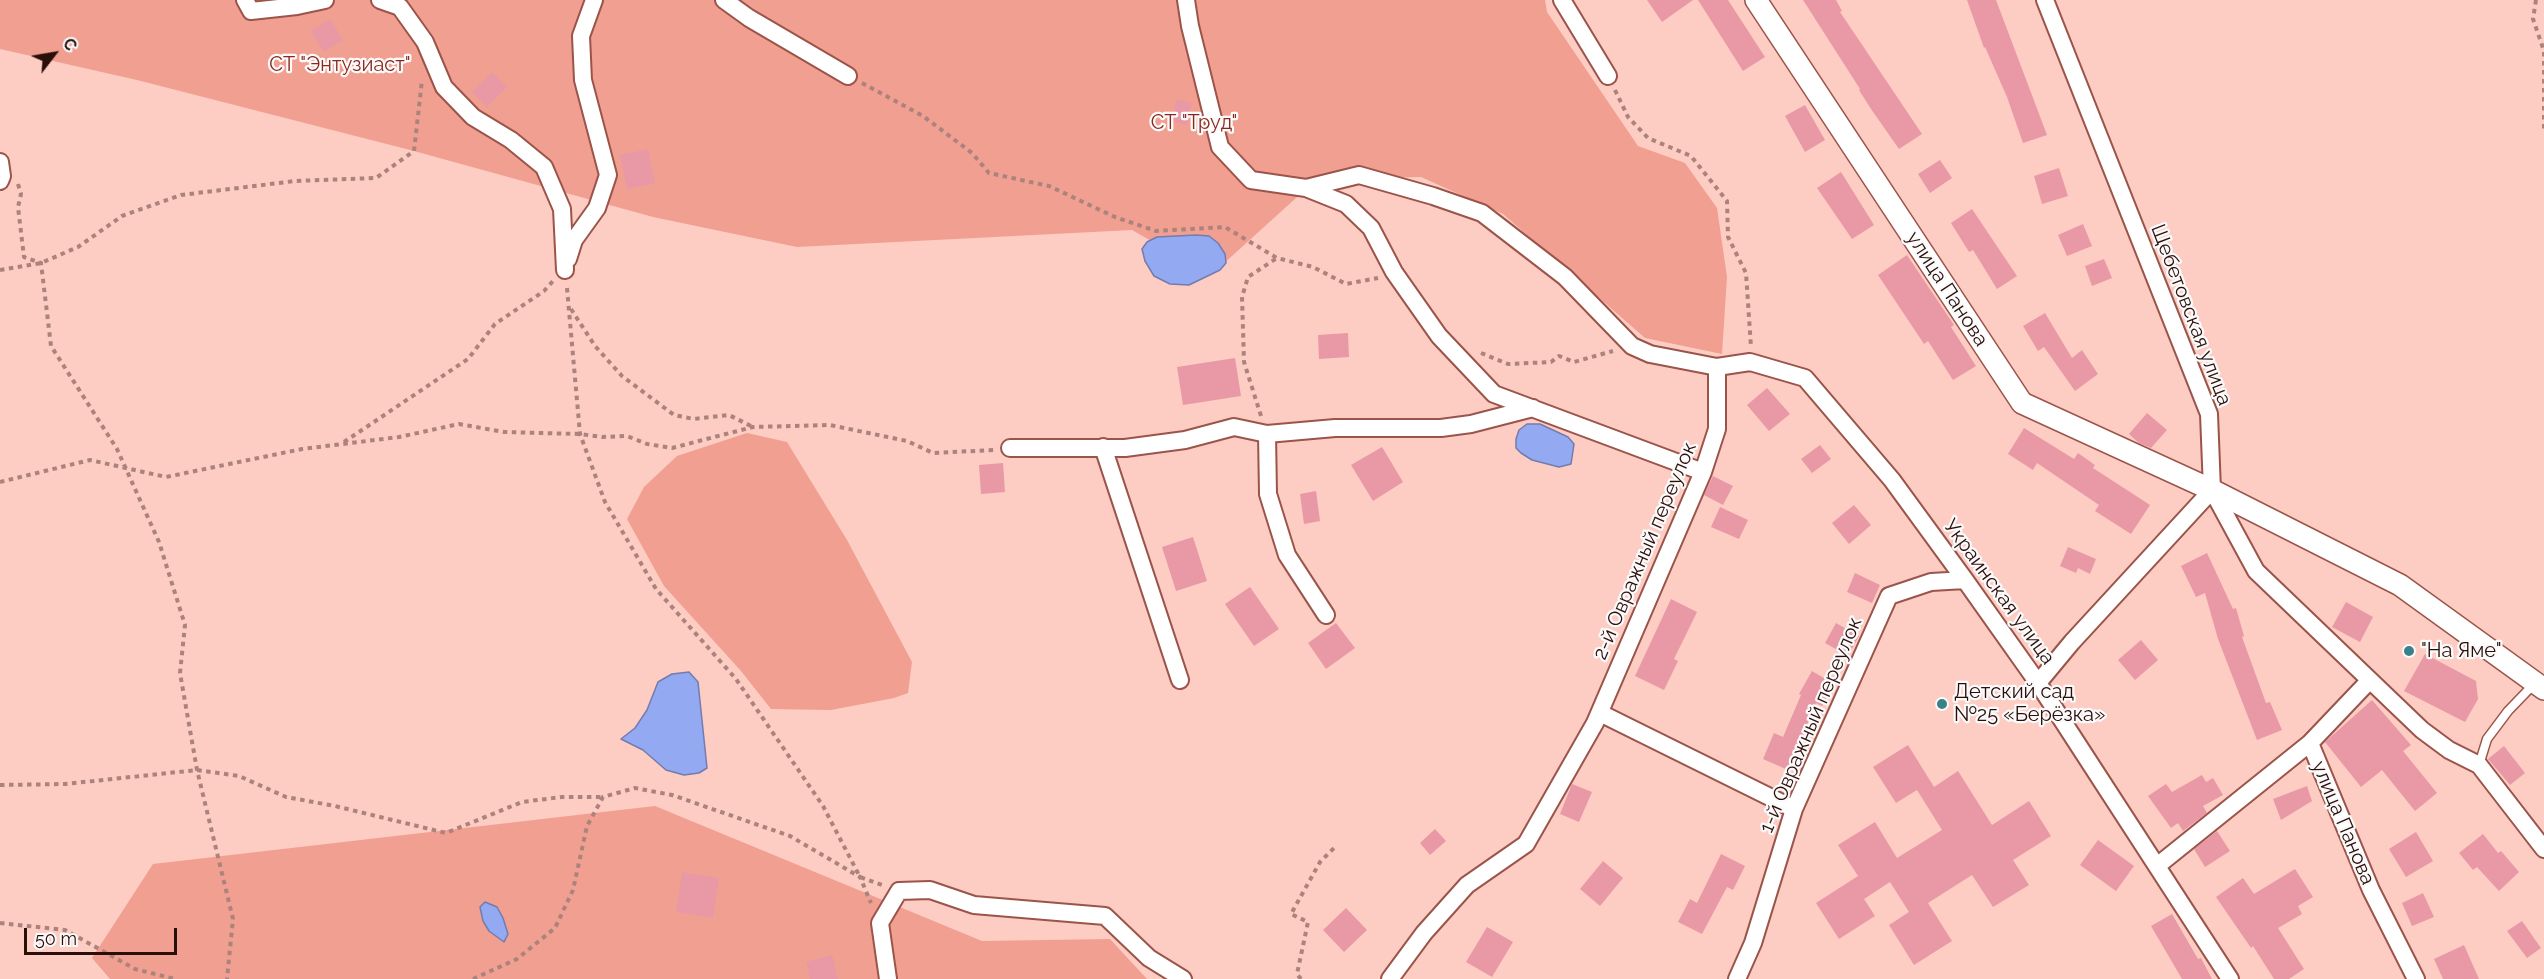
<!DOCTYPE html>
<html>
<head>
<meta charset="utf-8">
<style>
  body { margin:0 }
  #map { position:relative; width:2544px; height:979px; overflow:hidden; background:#fdccc3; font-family:Raleway,sans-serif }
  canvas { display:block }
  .north { position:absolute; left:24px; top:24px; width:60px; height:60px; -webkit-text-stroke:4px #fafafa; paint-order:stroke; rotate:59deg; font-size:16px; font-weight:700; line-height:24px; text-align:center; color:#2a0e0a }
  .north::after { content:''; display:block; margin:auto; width:21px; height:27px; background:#2a0e0a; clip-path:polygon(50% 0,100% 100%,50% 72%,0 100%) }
  .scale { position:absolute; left:24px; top:928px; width:153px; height:27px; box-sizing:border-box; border:3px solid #2a0e0a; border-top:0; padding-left:8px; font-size:18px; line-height:21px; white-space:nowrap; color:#2a0e0a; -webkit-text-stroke:4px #fafafa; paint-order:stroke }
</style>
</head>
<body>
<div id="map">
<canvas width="2544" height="979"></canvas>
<div class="north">С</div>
<div class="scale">50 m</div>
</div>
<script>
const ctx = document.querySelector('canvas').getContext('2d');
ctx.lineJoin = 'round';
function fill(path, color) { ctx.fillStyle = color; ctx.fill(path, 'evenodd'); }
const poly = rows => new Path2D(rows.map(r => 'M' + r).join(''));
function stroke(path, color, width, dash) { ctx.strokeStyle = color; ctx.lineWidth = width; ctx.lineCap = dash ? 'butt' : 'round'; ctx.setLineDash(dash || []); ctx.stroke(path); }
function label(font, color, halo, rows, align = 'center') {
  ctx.font = font + ' Raleway,sans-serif'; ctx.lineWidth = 4.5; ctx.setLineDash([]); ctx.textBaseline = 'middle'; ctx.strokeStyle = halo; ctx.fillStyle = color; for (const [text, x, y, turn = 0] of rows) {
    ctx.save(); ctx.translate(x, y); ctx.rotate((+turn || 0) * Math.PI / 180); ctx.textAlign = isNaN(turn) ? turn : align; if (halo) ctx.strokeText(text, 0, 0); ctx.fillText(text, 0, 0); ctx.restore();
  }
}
fill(poly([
  [0,0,1545,0,1547,12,1638,146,1685,163,1717,208,1727,277,1722,354,1645,338,1503,214,1421,177,1317,179,1211,275,1132,230,797,247,653,217,414,151,137,80,0,49],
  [747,433,787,442,847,540,912,662,908,693,894,698,831,710,771,709,741,671,664,586,627,519,644,487,677,456],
  [655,806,982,941,1110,939,1147,979,110,979,92,958,153,864]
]), '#f19f91');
const water = poly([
  [1196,235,1209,236,1218,243,1225,254,1226,263,1220,270,1189,285,1170,284,1154,276,1145,261,1142,249,1147,242,1157,237,1196,235],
  [1527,424,1540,424,1568,437,1574,444,1571,464,1559,467,1532,460,1521,453,1516,448,1516,439,1519,430,1527,424],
  [689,672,698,682,707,768,699,773,684,775,666,770,643,750,621,739,635,728,647,710,658,682,672,674,689,672],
  [485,902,497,907,503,918,508,934,504,942,489,931,483,921,480,907,485,902]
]);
fill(water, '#93aaf3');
stroke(water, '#747bad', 1.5);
fill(poly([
  [1647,0,1693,0,1662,22],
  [1698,0,1728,0,1765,57,1743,71],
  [1803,0,1836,0,1842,11,1840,12,1922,134,1899,149,1871,109,1859,90,1860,89],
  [1967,0,1996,0,2047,135,2023,143,2007,97,1985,47,1984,48],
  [330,19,343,40,324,52,311,31],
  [492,72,507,87,487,107,472,92],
  [1177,99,1192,103,1187,125,1171,121],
  [1805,105,1825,140,1805,152,1785,116],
  [648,149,655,183,627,189,620,155],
  [1940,160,1952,178,1930,193,1918,174],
  [2059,168,2068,196,2042,204,2034,176],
  [1841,172,1874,225,1852,239,1817,188],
  [1972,209,2017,276,1997,289,1973,250,1969,252,1951,223],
  [2083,224,2092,246,2067,256,2058,235],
  [1907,255,1954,325,1951,327,1976,366,1953,380,1928,341,1924,344,1878,275],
  [2104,259,2112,278,2092,286,2085,266],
  [2045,313,2072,358,2082,350,2098,374,2075,391,2044,347,2038,351,2023,326],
  [1348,333,1349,357,1319,359,1318,335],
  [1235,358,1241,396,1183,405,1177,367],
  [1767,388,1790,414,1769,431,1747,405],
  [2147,413,2167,430,2151,448,2139,443,2129,434],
  [2024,428,2074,459,2078,453,2095,465,2093,468,2150,505,2131,534,2095,511,2099,505,2037,463,2033,470,2008,454],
  [1820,445,1831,459,1812,473,1801,459],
  [1382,447,1403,482,1373,501,1351,465],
  [1003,463,1005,492,981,494,979,465],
  [1713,476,1733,486,1723,505,1704,495],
  [1316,491,1320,521,1304,524,1300,494],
  [1854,505,1871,525,1849,544,1832,523],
  [1720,507,1748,520,1739,539,1711,527],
  [1193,537,1207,581,1176,591,1162,547],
  [2068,547,2096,559,2090,574,2078,568,2076,573,2060,566],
  [2207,553,2233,609,2236,608,2244,636,2242,637,2266,703,2270,702,2282,730,2257,740,2218,639,2205,593,2196,597,2181,566],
  [1855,573,1880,585,1872,603,1847,592],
  [1250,587,1279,629,1254,646,1225,604],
  [1671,599,1697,612,1674,659,1678,661,1664,690,1635,676],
  [2346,602,2373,617,2360,642,2332,627],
  [1336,623,1355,648,1326,669,1308,643],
  [1836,623,1859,636,1848,656,1825,643],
  [2141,640,2158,660,2135,680,2118,660],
  [2425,654,2476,681,2478,699,2465,722,2404,691],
  [1812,671,1834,684,1822,706,1816,703,1788,770,1763,759,1774,733,1783,737,1801,695,1799,694],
  [2372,700,2411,745,2403,751,2437,793,2415,811,2382,770,2361,787,2325,742],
  [1908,745,1934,787,1958,771,1992,825,2029,801,2051,836,2013,860,2029,885,1993,907,1972,875,1928,903,1952,941,1914,965,1889,925,1909,912,1890,882,1864,899,1875,916,1839,939,1816,903,1858,876,1838,845,1875,822,1897,858,1942,830,1917,790,1896,803,1873,767],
  [2504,746,2525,773,2510,785,2488,759],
  [2202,775,2206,782,2213,778,2223,795,2203,806,2207,813,2183,831,2178,823,2171,828,2148,796,2166,784,2172,792],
  [1572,784,1592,792,1579,822,1560,814],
  [2307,786,2312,801,2281,820,2273,799],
  [1435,829,1446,841,1430,855,1420,843],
  [2217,831,2230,851,2205,867,2194,849],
  [2416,832,2433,861,2406,877,2389,849],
  [2483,834,2498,853,2501,851,2519,872,2499,891,2477,867,2473,870,2459,853],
  [2098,840,2134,866,2116,891,2080,865],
  [1721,854,1745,866,1733,890,1727,887,1702,934,1678,922,1690,899,1697,903],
  [1603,861,1623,878,1600,906,1580,889],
  [2295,869,2313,897,2298,906,2302,914,2278,928,2304,969,2289,979,2274,979,2253,946,2251,948,2216,897,2243,878,2254,894],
  [682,872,719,878,713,918,676,912],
  [2423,893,2434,917,2412,926,2402,903],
  [1346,908,1367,930,1344,952,1323,930],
  [2172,914,2198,959,2201,958,2212,979,2182,979,2151,926],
  [2522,921,2541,948,2527,958,2507,931],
  [1487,927,1513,942,1492,977,1466,962],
  [2464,945,2479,979,2443,979,2434,959],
  [832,955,838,979,810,979,806,962]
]), '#e999a5');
const service = poly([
  [2479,765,2487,739,2508,711,2535,683]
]);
const minor = poly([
  [245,0,251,11,297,6,325,0],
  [380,0,400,7,425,42,444,87,473,117,511,140,544,167,562,209,565,270],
  [724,0,749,18,848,76],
  [1186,0,1190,26,1220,147,1251,180,1306,188,1359,175,1433,196,1482,213,1565,277,1632,346,1650,354,1717,367,1750,362,1805,378,1892,480,1965,580,2038,683,2230,979],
  [1562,0,1608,76],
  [2045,0,2209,414,2212,490,2256,571,2422,730,2449,750,2479,765,2544,849],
  [0,162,2,176,0,181],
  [1306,188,1346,204,1371,228,1394,272,1439,336,1494,394,1703,472],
  [568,259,574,240,597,208,608,175,583,80,581,36,594,0],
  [1267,434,1268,494,1287,555,1326,615],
  [1103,447,1180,680],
  [1010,448,1125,448,1185,440,1234,427,1267,434,1335,428,1441,428,1471,424,1533,408],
  [2369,681,2310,743,2371,890,2416,979],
  [2038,683,2072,642,2212,490],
  [1600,713,1794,809],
  [2157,866,2310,743],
  [888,979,880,923,899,891,930,890,974,905,1105,916,1149,958,1183,979],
  [1390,979,1424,933,1467,885,1526,844,1595,723,1703,472,1717,429,1717,367],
  [1737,979,1753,943,1794,809,1889,596,1931,582,1965,580]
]);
const tertiary = poly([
  [1756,0,2022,403,2212,490,2400,585,2544,689]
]);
stroke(service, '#9b5449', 11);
stroke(minor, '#9b5449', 20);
stroke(tertiary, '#9b5449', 24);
stroke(poly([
  [2536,0,2533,19,2544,51,2544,130],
  [862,83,923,116,972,153,989,173,1049,186,1115,217,1156,231,1225,227,1277,258,1313,267,1346,284,1378,278],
  [1615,90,1628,117,1648,138,1691,156,1727,201,1728,237,1746,273,1751,347],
  [18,184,21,194,18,207,24,257,41,263,51,346,117,449,159,542,185,625,180,673,197,770,233,919,227,979],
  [0,270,41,263,78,247,122,216,181,195,295,181,376,178,414,151,422,80],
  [567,288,580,434,605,502,656,589,736,679,823,806,860,877,882,885],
  [571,309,595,346,622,376,674,415,694,419,729,415,753,427],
  [1481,353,1508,364,1551,362,1559,356,1574,362,1613,351],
  [1261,416,1244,362,1242,297,1248,277,1277,258],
  [344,442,468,359,495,324,544,291,553,281],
  [0,482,90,460,166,477,302,449,399,437,459,424,504,432,580,434,602,437,627,436,647,444,672,448,753,427,830,425,907,441,933,453,994,450],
  [0,785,65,784,197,770,239,776,286,797,335,806,446,833,522,802,562,797,603,797],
  [0,923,65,930,135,969,175,979],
  [473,979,517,959,555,928,573,890,587,826,603,797,635,788,672,795,790,836,860,877,871,903],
  [1301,979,1297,974,1308,922,1291,914,1320,862,1336,846]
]), '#ac837c', 4, [4.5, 4.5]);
stroke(service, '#fff', 8);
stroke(minor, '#fff', 16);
stroke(tertiary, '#fff', 21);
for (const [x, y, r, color] of [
  [2409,651,6,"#3b818c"],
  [1942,704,6,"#3b818c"]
]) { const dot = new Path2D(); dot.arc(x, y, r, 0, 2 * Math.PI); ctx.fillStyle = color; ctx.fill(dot); stroke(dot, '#fafafa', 2); }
label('20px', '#8c271c', '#fafafa', [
  ["СТ \"Энтузиаст\"",340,65],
  ["СТ \"Труд\"",1194,123]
]);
label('20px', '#2a0e0a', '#fafafa', [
  ["улица Панова",1947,289,57],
  ["Щебетовская улица",2191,315,69],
  ["2-й Овражный переулок",1645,551,-67],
  ["Украинская улица",1999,592,54],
  ["1-й Овражный переулок",1811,725,-67],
  ["улица Панова",2343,823,67]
]);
label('20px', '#2a0e0a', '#fafafa', [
  ["\"На Яме\"",2421,651],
  ["Детский сад",1954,692],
  ["№25 «Берёзка»",1954,715]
], 'left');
</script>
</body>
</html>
